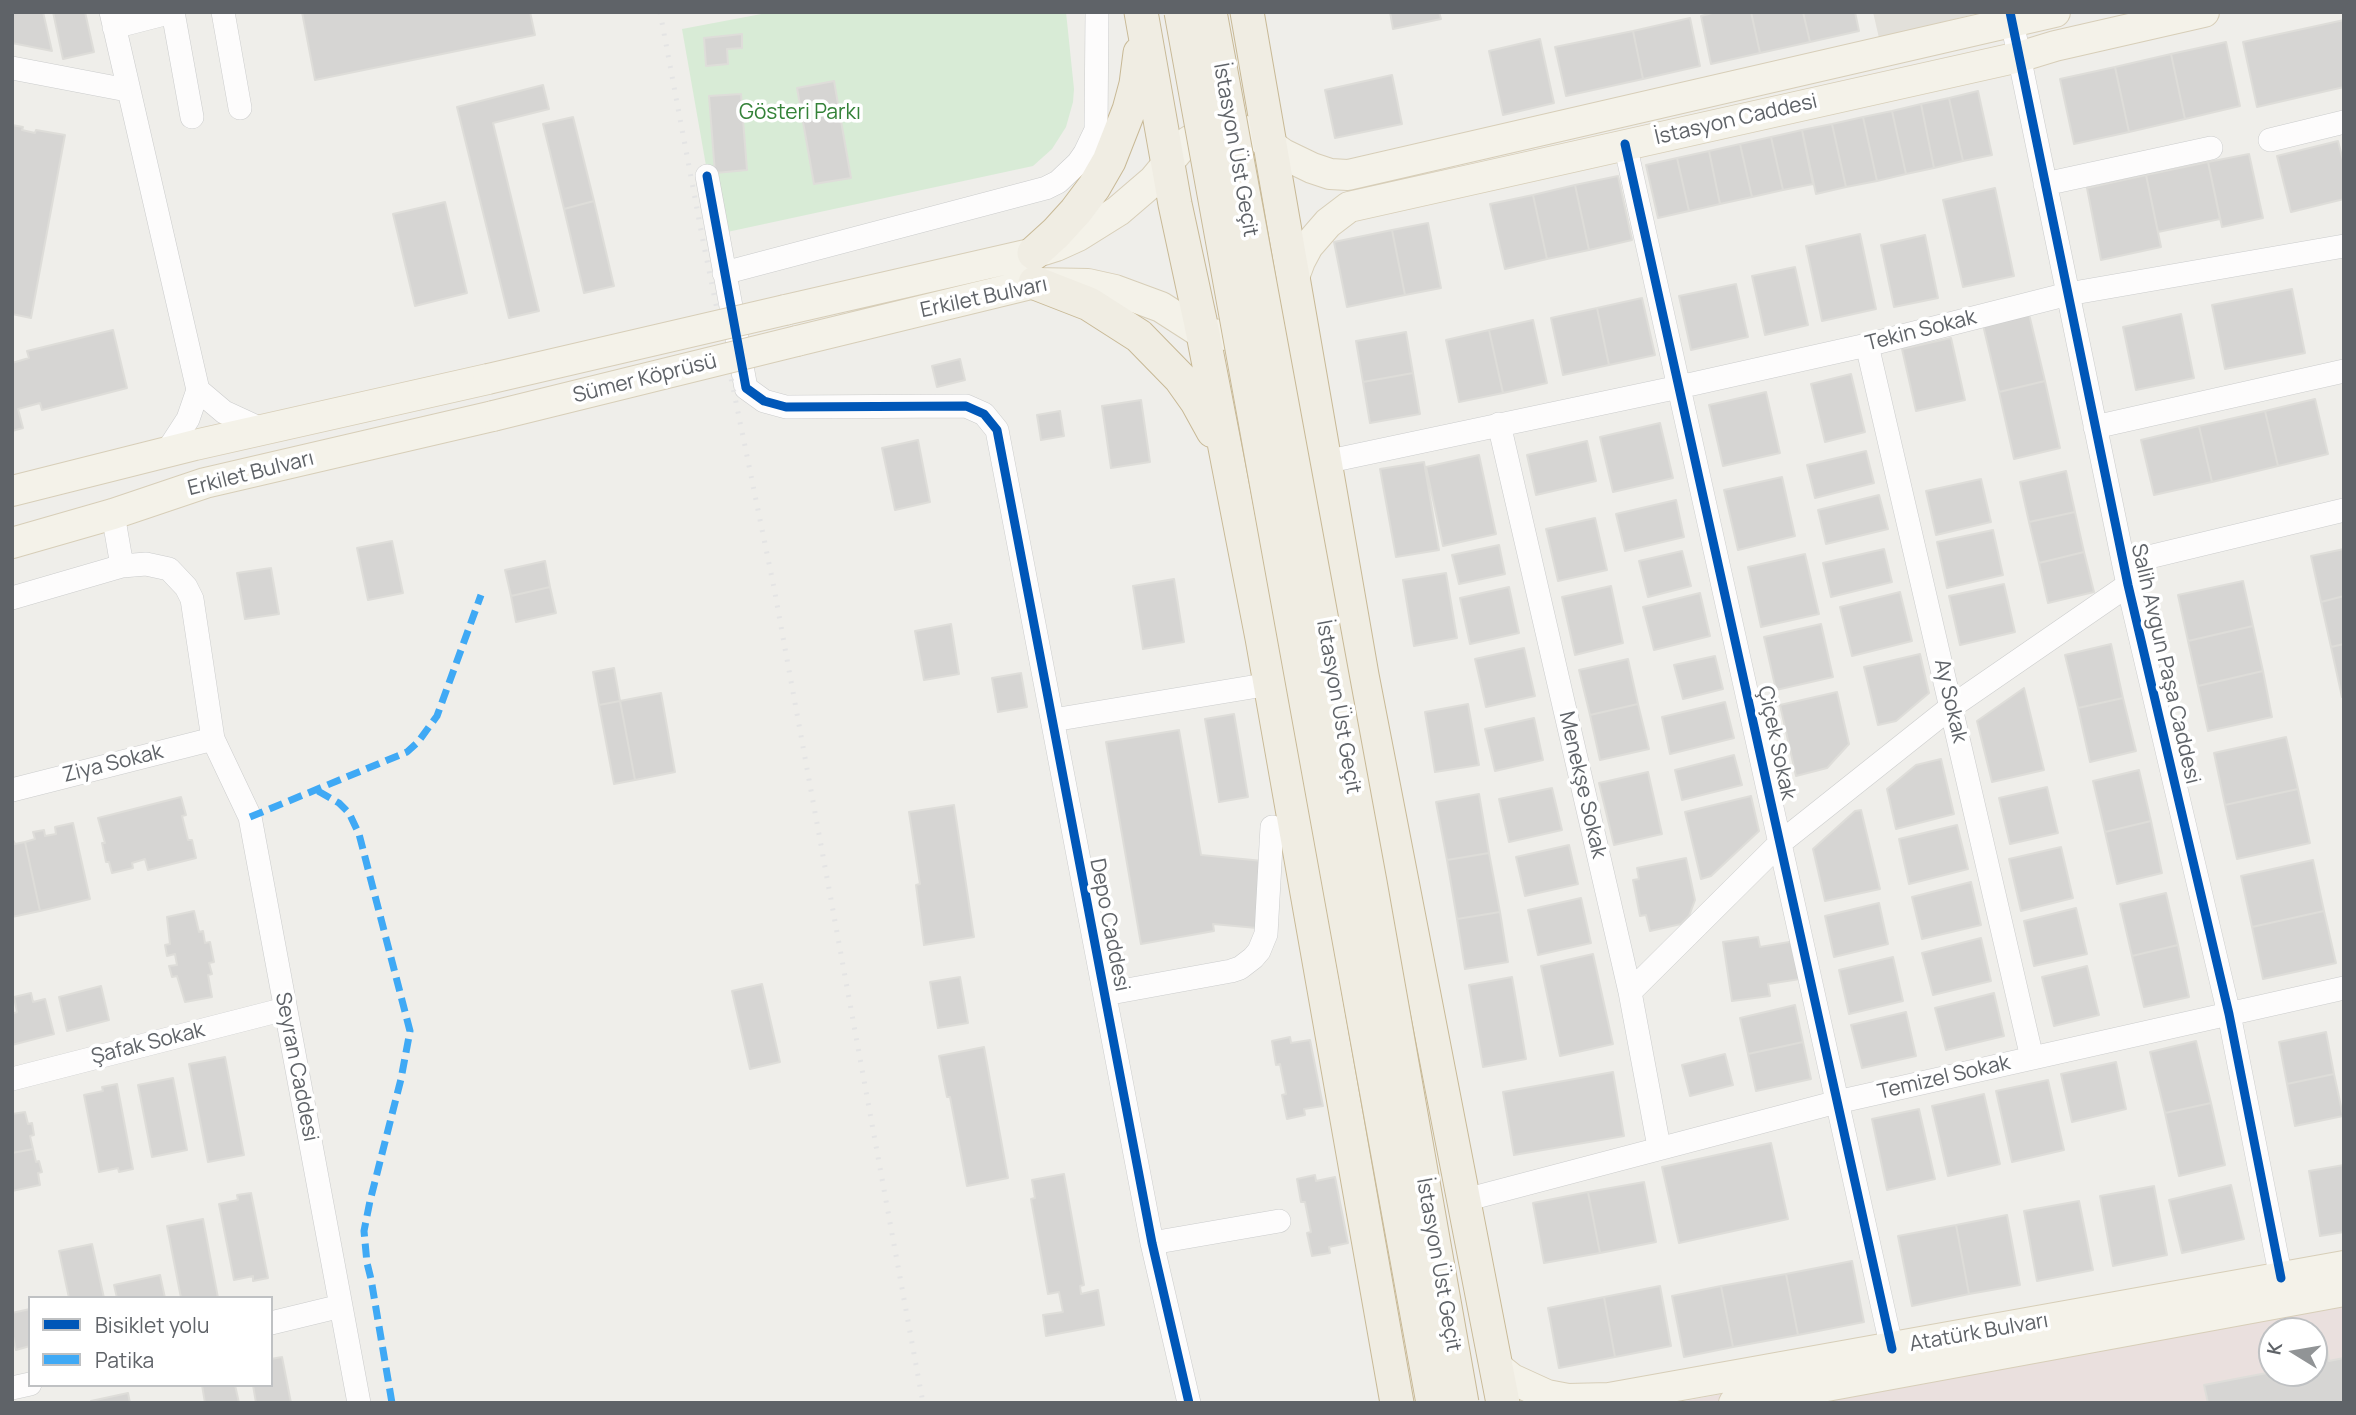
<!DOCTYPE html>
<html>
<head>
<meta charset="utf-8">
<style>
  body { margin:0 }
  #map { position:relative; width:2356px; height:1415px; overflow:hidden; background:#efeeea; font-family:Manrope,sans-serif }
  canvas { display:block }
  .frame { position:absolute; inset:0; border:14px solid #5f6368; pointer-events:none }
  .legend { position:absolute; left:28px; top:1296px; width:245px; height:91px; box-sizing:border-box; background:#fff; border:2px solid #bfc1c3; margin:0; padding:9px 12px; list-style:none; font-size:21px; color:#5f6368 }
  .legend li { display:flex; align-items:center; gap:14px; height:35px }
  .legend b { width:35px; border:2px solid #bfc1c3 }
  .north { position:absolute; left:2258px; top:1317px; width:70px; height:70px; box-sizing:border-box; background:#fff; border:2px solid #bfc1c3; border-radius:50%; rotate:281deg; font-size:19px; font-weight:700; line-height:28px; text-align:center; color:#5f6368 }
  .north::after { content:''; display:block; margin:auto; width:24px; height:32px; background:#919496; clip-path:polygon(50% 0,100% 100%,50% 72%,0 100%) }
</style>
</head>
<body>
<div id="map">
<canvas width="2356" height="1415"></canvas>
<div class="frame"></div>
<ul class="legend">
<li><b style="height:9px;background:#0057b8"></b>Bisiklet yolu</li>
<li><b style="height:9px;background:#3fa9f5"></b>Patika</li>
</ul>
<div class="north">K</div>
</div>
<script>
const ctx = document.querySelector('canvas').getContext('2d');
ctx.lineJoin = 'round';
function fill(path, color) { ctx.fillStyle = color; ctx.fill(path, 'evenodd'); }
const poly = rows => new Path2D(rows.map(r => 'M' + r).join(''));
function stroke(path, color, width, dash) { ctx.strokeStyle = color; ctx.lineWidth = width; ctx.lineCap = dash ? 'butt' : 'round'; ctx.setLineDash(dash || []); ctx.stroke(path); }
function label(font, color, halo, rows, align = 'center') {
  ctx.font = font + ' Manrope,sans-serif'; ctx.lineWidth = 7; ctx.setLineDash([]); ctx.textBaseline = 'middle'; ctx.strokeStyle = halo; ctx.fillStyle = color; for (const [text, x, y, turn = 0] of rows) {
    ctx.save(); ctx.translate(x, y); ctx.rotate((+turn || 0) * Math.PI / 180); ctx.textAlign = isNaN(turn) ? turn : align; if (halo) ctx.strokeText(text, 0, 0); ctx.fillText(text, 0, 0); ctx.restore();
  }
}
fill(poly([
  [1873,12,1979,12,1979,13,1879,38]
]), '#e2e0da');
fill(poly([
  [2344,1278,2344,1403,1674,1403],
  [2272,1331,2314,1331,2314,1373,2272,1373]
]), '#eae0de');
fill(poly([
  [772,12,1066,12,1074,89,1073,102,1066,127,1052,149,1033,166,718,234,682,29]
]), '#d8ebd6');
const building = poly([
  [12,12,43,12,52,51,12,43,12,12],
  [53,12,85,12,94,52,63,59,53,12],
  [302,12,530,12,535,35,315,80,302,12],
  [1390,12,1439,12,1441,19,1393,29,1390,12],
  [1716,12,1751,12,1760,53,1711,64,1701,16,1716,12],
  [1751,12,1803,12,1810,42,1760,53,1751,12],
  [1803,12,1855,12,1859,31,1810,42,1803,12],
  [1690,18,1700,66,1643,79,1633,31,1690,18],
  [2344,20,2344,87,2257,107,2243,42,2344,20],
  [1633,31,1643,79,1566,96,1555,47,1633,31],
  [742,34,742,48,727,49,728,64,706,66,704,38,742,34],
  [1540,39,1554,103,1503,115,1489,51,1540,39],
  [2226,42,2240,106,2185,119,2171,54,2226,42],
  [2171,54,2185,119,2129,132,2115,67,2171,54],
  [2115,67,2129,132,2074,144,2060,79,2115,67],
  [1392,75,1402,124,1335,138,1325,90,1392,75],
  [834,81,851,178,814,184,797,88,834,81],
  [543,85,549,109,493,123,539,311,509,318,457,107,543,85],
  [1978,91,1992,155,1963,161,1949,98,1978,91],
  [741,94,747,170,715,173,709,96,741,94],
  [1949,98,1963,161,1934,168,1921,104,1949,98],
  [1921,104,1934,168,1906,174,1892,111,1921,104],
  [1892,111,1906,174,1877,181,1863,117,1892,111],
  [573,117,594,201,564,209,543,124,573,117],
  [1863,117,1877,181,1846,187,1832,124,1863,117],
  [1832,124,1846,187,1816,194,1802,130,1832,124],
  [12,125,23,127,22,130,35,133,36,130,65,135,31,318,12,314,12,125],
  [1802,130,1813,184,1783,190,1771,137,1802,130],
  [1771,137,1783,190,1752,197,1740,144,1771,137],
  [2338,141,2344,164,2344,199,2291,212,2277,156,2338,141],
  [1740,144,1752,197,1720,204,1709,151,1740,144],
  [1709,151,1720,204,1689,211,1677,158,1709,151],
  [2249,154,2263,218,2222,227,2208,162,2249,154],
  [1677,158,1689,211,1658,218,1646,165,1677,158],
  [2208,162,2220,219,2158,232,2146,175,2208,162],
  [2146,175,2161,247,2101,260,2087,188,2146,175],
  [1618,176,1632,240,1589,250,1575,185,1618,176],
  [1575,185,1589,250,1547,259,1533,195,1575,185],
  [1995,188,2014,276,1963,287,1943,200,1995,188],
  [1533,195,1547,259,1505,269,1490,204,1533,195],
  [594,201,614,286,584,293,564,209,594,201],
  [445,202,467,293,415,306,393,214,445,202],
  [1428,223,1441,288,1405,295,1392,230,1428,223],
  [1392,230,1405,295,1347,307,1334,242,1392,230],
  [1860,234,1876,309,1822,321,1806,246,1860,234],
  [1925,235,1938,298,1894,307,1881,245,1925,235],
  [1795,267,1808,325,1765,335,1752,276,1795,267],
  [1736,284,1748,337,1691,350,1679,296,1736,284],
  [2292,289,2305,353,2225,369,2212,305,2292,289],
  [1642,298,1655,355,1609,365,1597,308,1642,298],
  [1597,308,1609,365,1563,375,1551,318,1597,308],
  [2029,314,2045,381,1999,392,1983,325,2029,314],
  [2181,314,2194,378,2136,390,2123,327,2181,314],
  [1533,320,1547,383,1503,393,1489,330,1533,320],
  [113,330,127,388,42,410,40,403,18,409,23,428,12,431,12,363,29,358,27,351,113,330],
  [1489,330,1503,393,1459,402,1446,340,1489,330],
  [1406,332,1413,373,1363,382,1356,341,1406,332],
  [1951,338,1965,400,1916,411,1902,349,1951,338],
  [960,359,965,380,937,387,932,366,960,359],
  [1413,373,1420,414,1370,423,1363,382,1413,373],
  [1851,374,1865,432,1825,442,1811,384,1851,374],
  [2045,381,2060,448,2014,459,1999,392,2045,381],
  [1766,392,1780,453,1723,466,1709,405,1766,392],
  [2315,399,2328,454,2278,466,2265,411,2315,399],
  [1141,400,1150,462,1111,468,1102,406,1141,400],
  [1060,411,1064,436,1041,440,1037,415,1060,411],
  [2265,411,2278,466,2212,482,2199,426,2265,411],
  [1660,423,1673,478,1613,492,1600,437,1660,423],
  [2199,426,2212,482,2154,495,2141,440,2199,426],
  [918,440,930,502,895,510,882,448,918,440],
  [1587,441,1596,481,1536,495,1527,455,1587,441],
  [1866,451,1874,483,1815,498,1807,465,1866,451],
  [1479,455,1496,534,1443,546,1426,467,1479,455],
  [1424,462,1439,550,1396,557,1380,469,1424,462],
  [2066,471,2075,512,2029,522,2020,482,2066,471],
  [1782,477,1795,536,1738,550,1724,490,1782,477],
  [1981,479,1991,522,1936,535,1926,491,1981,479],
  [1879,495,1888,529,1826,544,1818,510,1879,495],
  [1676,500,1684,537,1625,551,1616,514,1676,500],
  [2075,512,2084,552,2039,563,2029,522,2075,512],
  [1595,518,1607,570,1558,581,1546,529,1595,518],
  [1993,530,2003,575,1947,588,1937,542,1993,530],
  [392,541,403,593,368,600,357,548,392,541],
  [1499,545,1505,574,1459,584,1452,555,1499,545],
  [1884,549,1892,582,1831,597,1823,563,1884,549],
  [2344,549,2344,596,2321,602,2311,556,2344,549],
  [1682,551,1691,586,1648,597,1639,561,1682,551],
  [2084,552,2094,592,2048,603,2039,563,2084,552],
  [1805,554,1819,614,1761,627,1748,567,1805,554],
  [545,561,550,587,511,596,505,570,545,561],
  [271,568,279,614,245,619,237,573,271,568],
  [1446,573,1457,638,1414,646,1403,580,1446,573],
  [1174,579,1184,642,1143,649,1133,586,1174,579],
  [2243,581,2253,626,2188,641,2178,595,2243,581],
  [2004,584,2015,632,1960,645,1949,596,2004,584],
  [1611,586,1623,643,1575,655,1562,597,1611,586],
  [550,587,556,613,516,622,511,596,550,587],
  [1509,587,1519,633,1470,644,1460,598,1509,587],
  [1900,592,1912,641,1852,656,1840,607,1900,592],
  [1700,593,1710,636,1654,650,1643,607,1700,593],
  [2344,596,2344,644,2331,647,2321,602,2344,596],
  [951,624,959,674,924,680,915,631,951,624],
  [1821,624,1833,677,1776,690,1764,637,1821,624],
  [2253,626,2263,671,2198,686,2188,641,2253,626],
  [2111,644,2123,698,2078,708,2065,655,2111,644],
  [2344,644,2344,696,2342,697,2331,647,2344,644],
  [1524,648,1535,696,1486,707,1475,659,1524,648],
  [1920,654,1929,693,1896,721,1878,725,1864,667,1920,654],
  [1715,656,1723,689,1683,699,1674,665,1715,656],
  [1628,659,1638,704,1590,715,1579,670,1628,659],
  [614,668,620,701,599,705,593,672,614,668],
  [2263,671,2272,717,2208,731,2198,686,2263,671],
  [1021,673,1027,707,998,712,992,678,1021,673],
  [2024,688,2044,770,1992,782,1977,721,2024,688],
  [1837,692,1849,744,1827,768,1796,776,1780,705,1837,692],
  [661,693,675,772,635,780,620,701,661,693],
  [2123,698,2136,751,2090,762,2078,708,2123,698],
  [620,701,635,780,614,784,599,705,620,701],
  [1725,702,1734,738,1670,754,1662,717,1725,702],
  [1468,704,1479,765,1435,772,1425,712,1468,704],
  [1638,704,1649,749,1600,760,1590,715,1638,704],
  [1234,714,1248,797,1219,802,1205,719,1234,714],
  [1534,718,1543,760,1495,771,1485,729,1534,718],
  [1179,730,1201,855,1263,861,1257,928,1213,924,1214,931,1141,944,1106,742,1179,730],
  [2286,737,2298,789,2225,805,2214,753,2286,737],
  [1734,755,1742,785,1682,800,1675,770,1734,755],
  [1941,759,1954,814,1896,829,1887,789,1916,765,1941,759],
  [2139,770,2151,821,2105,832,2093,781,2139,770],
  [1648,772,1662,834,1614,845,1599,783,1648,772],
  [2047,787,2058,833,2010,844,1999,798,2047,787],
  [1552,788,1562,830,1509,842,1499,799,1552,788],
  [2298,789,2310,843,2237,859,2225,805,2298,789],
  [1479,794,1489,853,1447,860,1436,802,1479,794],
  [1751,796,1759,831,1711,876,1701,879,1685,812,1751,796],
  [181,797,186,815,182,816,188,840,192,840,196,858,148,870,145,859,132,863,133,868,112,873,109,862,106,862,102,843,105,843,98,818,181,797],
  [954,805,974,937,924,945,916,885,920,884,909,812,954,805],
  [1861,810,1880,889,1825,901,1813,849,1855,811,1861,810],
  [2151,821,2162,873,2117,884,2105,832,2151,821],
  [73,823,90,899,40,911,25,842,35,839,33,832,44,830,45,836,56,834,55,827,73,823],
  [1957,825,1968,869,1909,884,1899,839,1957,825],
  [12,838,15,844,25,842,40,911,12,917,12,838],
  [1569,845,1578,884,1525,896,1516,857,1569,845],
  [2061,847,2073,898,2021,911,2009,859,2061,847],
  [1489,853,1500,912,1457,919,1447,860,1489,853],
  [1686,858,1695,900,1689,916,1681,924,1650,931,1646,915,1640,916,1633,880,1639,879,1637,868,1686,858],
  [2313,860,2324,911,2252,927,2241,876,2313,860],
  [1971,882,1981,925,1922,939,1912,897,1971,882],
  [2166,893,2178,945,2132,956,2120,904,2166,893],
  [1581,898,1591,943,1538,955,1528,910,1581,898],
  [1879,903,1888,944,1834,957,1825,916,1879,903],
  [2076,908,2087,954,2034,966,2024,921,2076,908],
  [194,911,199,932,203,931,205,943,210,942,214,962,209,963,212,974,208,975,212,997,185,1002,177,976,172,977,169,966,177,965,175,954,167,956,165,945,170,944,167,917,194,911],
  [2324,911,2336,963,2263,979,2252,927,2324,911],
  [1500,912,1508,962,1465,969,1457,919,1500,912],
  [1758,937,1760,947,1795,941,1800,979,1768,984,1770,996,1732,1001,1723,942,1758,937],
  [1981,938,1991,981,1933,995,1922,953,1981,938],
  [2178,945,2189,997,2144,1007,2132,956,2178,945],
  [1593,954,1613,1044,1560,1056,1541,966,1593,954],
  [1893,957,1903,1001,1849,1014,1839,970,1893,957],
  [2087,966,2099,1015,2054,1026,2042,977,2087,966],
  [960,977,968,1023,938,1028,930,982,960,977],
  [1512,977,1526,1059,1483,1067,1469,985,1512,977],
  [762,984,780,1062,750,1069,732,991,762,984],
  [101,986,109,1020,67,1031,59,997,101,986],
  [31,993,33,1002,45,999,54,1034,12,1045,12,1014,17,1012,14,997,31,993],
  [1994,993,2004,1036,1946,1050,1935,1008,1994,993],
  [1795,1005,1803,1042,1748,1054,1740,1018,1795,1005],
  [1906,1012,1916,1056,1862,1068,1851,1025,1906,1012],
  [2326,1032,2334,1074,2287,1084,2279,1042,2326,1032],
  [1290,1037,1291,1043,1310,1040,1323,1106,1304,1109,1305,1115,1287,1119,1282,1095,1286,1094,1280,1064,1276,1065,1272,1041,1290,1037],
  [2196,1041,2211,1103,2165,1113,2150,1052,2196,1041],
  [1803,1042,1811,1079,1756,1091,1748,1054,1803,1042],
  [984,1047,1008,1178,967,1186,950,1097,947,1097,939,1056,984,1047],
  [1725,1054,1733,1085,1690,1096,1682,1065,1725,1054],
  [225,1057,244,1155,208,1162,189,1064,225,1057],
  [2116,1062,2126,1109,2072,1122,2061,1074,2116,1062],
  [1613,1072,1624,1136,1514,1155,1503,1092,1613,1072],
  [2334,1074,2343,1116,2295,1126,2287,1084,2334,1074],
  [173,1078,187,1150,152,1157,138,1085,173,1078],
  [2048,1080,2064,1150,2012,1162,1996,1091,2048,1080],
  [117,1084,133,1169,119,1172,118,1168,99,1172,84,1095,103,1091,102,1087,117,1084],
  [1984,1094,2000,1164,1948,1176,1932,1106,1984,1094],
  [2211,1103,2225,1165,2179,1176,2165,1113,2211,1103],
  [1919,1109,1935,1179,1887,1190,1872,1119,1919,1109],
  [25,1112,28,1124,32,1123,34,1135,30,1136,33,1149,12,1153,12,1114,25,1112],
  [1771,1143,1788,1219,1679,1243,1662,1167,1771,1143],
  [33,1149,36,1162,39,1161,42,1172,38,1173,40,1185,12,1191,12,1153,33,1149],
  [2344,1165,2344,1232,2320,1236,2309,1171,2344,1165],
  [1064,1174,1084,1285,1080,1286,1081,1294,1098,1290,1104,1325,1046,1336,1043,1315,1063,1312,1059,1292,1048,1294,1031,1199,1035,1198,1032,1180,1064,1174],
  [1315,1175,1316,1181,1335,1177,1348,1243,1329,1247,1330,1253,1312,1256,1307,1233,1311,1232,1305,1202,1301,1202,1297,1179,1315,1175],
  [1644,1182,1656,1242,1600,1253,1588,1192,1644,1182],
  [2231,1185,2244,1239,2182,1253,2169,1200,2231,1185],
  [2154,1186,2167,1255,2113,1266,2100,1196,2154,1186],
  [1588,1192,1600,1253,1544,1263,1533,1203,1588,1192],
  [251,1193,268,1278,253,1281,253,1276,234,1280,219,1204,238,1200,237,1195,251,1193],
  [2079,1201,2093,1270,2037,1281,2024,1211,2079,1201],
  [2007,1215,2020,1285,1969,1294,1956,1225,2007,1215],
  [203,1219,218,1298,181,1298,167,1226,203,1219],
  [1956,1225,1969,1294,1912,1306,1898,1236,1956,1225],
  [92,1244,104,1298,69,1298,59,1251,92,1244],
  [1852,1261,1864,1322,1798,1335,1786,1274,1852,1261],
  [1786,1274,1798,1335,1733,1347,1721,1286,1786,1274],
  [160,1275,165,1298,117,1298,114,1285,160,1275],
  [1660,1286,1671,1346,1615,1357,1604,1297,1660,1286],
  [1721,1286,1733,1347,1684,1357,1672,1296,1721,1286],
  [1604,1297,1615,1357,1559,1368,1548,1308,1604,1297],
  [30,1309,30,1346,16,1350,12,1332,12,1313,30,1309],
  [2327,1348,2329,1361,2344,1358,2344,1403,2208,1403,2204,1385,2272,1372,2314,1373,2314,1350,2327,1348],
  [282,1357,291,1403,256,1403,253,1385,271,1385,271,1359,282,1357],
  [202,1385,235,1385,239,1403,205,1403,202,1385],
  [128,1393,130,1403,91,1403,91,1401,128,1393]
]);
fill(building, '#d6d5d3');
stroke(building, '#deddd9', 2);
const minor = poly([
  [111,12,198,390,188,419,166,453],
  [173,12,192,117],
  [223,12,240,108],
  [2010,12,2128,585,2229,1014,2281,1278],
  [114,27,172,12],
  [12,68,127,90],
  [2270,140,2344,122],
  [1625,144,1892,1349],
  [707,176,746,388,764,401,786,407,966,406,984,414,997,430,1152,1243,1189,1403],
  [2045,184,2211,148],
  [724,273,1046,188,1058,182,1078,163,1085,153,1096,130,1097,12],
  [1867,345,2032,1058],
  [198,390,224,412,263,430],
  [1499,424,1630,992,1659,1147],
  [2095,427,2344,371],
  [1325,462,1679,387,1867,345,2068,294,2344,246],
  [113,514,122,566,146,564,169,569,186,587,192,599,213,739,250,817,359,1403],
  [2124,563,2344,510],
  [12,598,122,566],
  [1053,720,1270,684],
  [12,790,213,739],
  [1630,992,1780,843,1951,707,2128,585],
  [1105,994,1231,971,1240,968,1253,958,1259,951,1266,934,1272,827],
  [12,1079,285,1009],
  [1465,1200,1837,1102,2344,988],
  [1152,1243,1279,1221],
  [271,1323,341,1306],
  [12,1388,30,1384]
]);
const major = poly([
  [1290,288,1300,261,1308,246,1328,223,1349,207,2019,57,2055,46,2204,12],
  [785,310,1034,253,1056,246,1078,236,1118,211,1153,181,1183,145,1204,132,1215,129,1245,131,1258,136,1283,154,1312,168,1330,174,1348,175,2055,12],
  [797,341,1035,283,1088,284,1115,290,1161,307,1203,334,1229,335,1241,332,1261,323],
  [12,491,195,445,488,379],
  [12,543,113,514,205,483,493,416],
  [1497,1367,1512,1379,1547,1395,1568,1399,1609,1398,2344,1266],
  [1734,1403,2344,1291]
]);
const highway = poly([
  [1141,12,1175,204,1203,334,1262,638,1397,1403],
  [1247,12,1362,675,1503,1403],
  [1034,253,1056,233,1076,211,1094,187,1109,161,1129,110,1136,84,1140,53],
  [1035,283,1089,304,1139,336,1180,378,1197,402,1213,431]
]);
stroke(minor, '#cbcccc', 24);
stroke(major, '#d7ceb8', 32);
stroke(highway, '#c8b996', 35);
stroke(minor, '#fdfcfc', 23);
stroke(major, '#f4f2e9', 30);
stroke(highway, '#f0ede3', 33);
stroke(poly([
  [660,12,703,241,774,588,923,1403]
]), '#e4e4e4', 5, [2, 9]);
const majorBridge = poly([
  [488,379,785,310],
  [493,416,797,341]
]);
const highwayBridge = poly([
  [1181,12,1433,1403],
  [1210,12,1370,882,1462,1403]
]);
stroke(majorBridge, '#d7ceb8', 32, []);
stroke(highwayBridge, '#c8b996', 35, []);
stroke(majorBridge, '#f4f2e9', 30);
stroke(highwayBridge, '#f0ede3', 33);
stroke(poly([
  [318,791,339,803,349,813,359,834,410,1031,401,1079,370,1201,364,1231,367,1263,371,1279,392,1403],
  [250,817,407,752,418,742,437,716,481,595]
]), '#3fa9f5', 7, [14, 7]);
stroke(poly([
  [2010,12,2128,585,2229,1014,2281,1278],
  [1625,144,1892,1349],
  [707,176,746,388,764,401,786,407,966,406,984,414,997,430,1152,1243,1189,1403]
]), '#0057b8', 9);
label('21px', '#348238', '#fff', [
  ["Gösteri Parkı",800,113]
]);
label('21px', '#5f6368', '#fff', [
  ["İstasyon Caddesi",1736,120,-13],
  ["İstasyon Üst Geçit",1235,150,80],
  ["Erkilet Bulvarı",984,298,-12],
  ["Tekin Sokak",1921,331,-14],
  ["Sümer Köprüsü",645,379,-14],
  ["Erkilet Bulvarı",251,474,-14],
  ["Salih Avgun Paşa Caddesi",2165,664,77],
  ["Ay Sokak",1950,701,77],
  ["İstasyon Üst Geçit",1338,707,80],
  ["Çiçek Sokak",1776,743,78],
  ["Ziya Sokak",113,764,-14],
  ["Menekşe Sokak",1582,785,77],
  ["Depo Caddesi",1109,925,79],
  ["Şafak Sokak",148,1044,-14],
  ["Seyran Caddesi",296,1067,79],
  ["Temizel Sokak",1944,1078,-13],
  ["İstasyon Üst Geçit",1438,1265,80],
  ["Atatürk Bulvarı",1979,1333,-10]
]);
</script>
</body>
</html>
